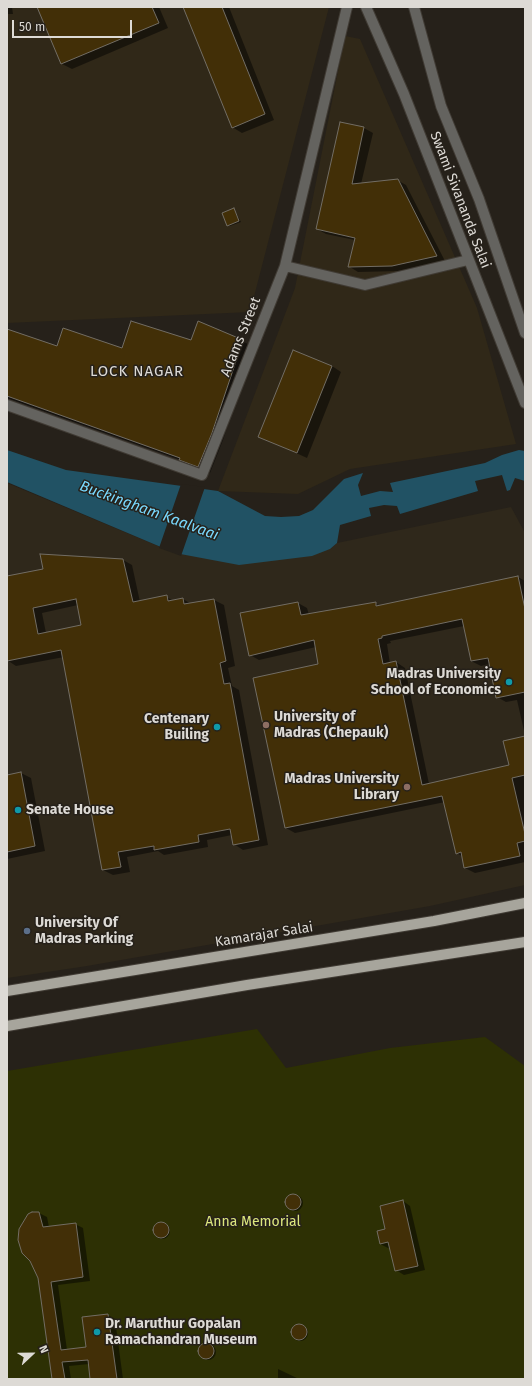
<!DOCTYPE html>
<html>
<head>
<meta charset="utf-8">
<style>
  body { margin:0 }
  #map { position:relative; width:532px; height:1386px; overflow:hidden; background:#26211a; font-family:"Fira Sans",sans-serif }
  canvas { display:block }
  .frame { position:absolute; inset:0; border:8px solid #dddad5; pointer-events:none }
  .north { position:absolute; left:12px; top:1334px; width:40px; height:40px; -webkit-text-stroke:3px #26211a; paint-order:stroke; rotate:68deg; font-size:11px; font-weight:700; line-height:16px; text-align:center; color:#dddad5 }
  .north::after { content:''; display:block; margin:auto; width:14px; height:18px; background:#dddad5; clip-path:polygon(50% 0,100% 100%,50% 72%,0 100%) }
  .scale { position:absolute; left:12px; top:20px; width:120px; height:18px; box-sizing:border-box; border:2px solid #dddad5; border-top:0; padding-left:5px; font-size:12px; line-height:14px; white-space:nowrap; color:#dddad5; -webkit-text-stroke:3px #26211a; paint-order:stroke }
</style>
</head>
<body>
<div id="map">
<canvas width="532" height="1386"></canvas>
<div class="frame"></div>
<div class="north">N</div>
<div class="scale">50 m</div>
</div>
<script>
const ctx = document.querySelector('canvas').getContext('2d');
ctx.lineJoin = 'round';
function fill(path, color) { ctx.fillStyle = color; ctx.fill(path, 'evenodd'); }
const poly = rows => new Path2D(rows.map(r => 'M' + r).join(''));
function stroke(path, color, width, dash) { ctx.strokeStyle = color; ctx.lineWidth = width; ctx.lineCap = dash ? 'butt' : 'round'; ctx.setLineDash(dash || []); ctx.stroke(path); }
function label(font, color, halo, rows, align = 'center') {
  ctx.font = font + ' "Fira Sans",sans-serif'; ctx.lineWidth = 3; ctx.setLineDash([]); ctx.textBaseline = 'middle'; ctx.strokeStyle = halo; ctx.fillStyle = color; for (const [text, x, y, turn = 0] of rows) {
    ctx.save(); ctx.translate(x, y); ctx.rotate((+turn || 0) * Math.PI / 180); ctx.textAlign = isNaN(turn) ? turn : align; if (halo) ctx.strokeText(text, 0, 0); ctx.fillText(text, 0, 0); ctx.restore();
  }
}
fill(poly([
  [7,7,329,7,250,312,7,323],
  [345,36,360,39,477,308,516,444,350,469,298,494,218,491,295,288]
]), '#302818');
fill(poly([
  [7,483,175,553,330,549,337,543,511,507,525,533,525,885,430,906,87,966,7,978]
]), '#2f281b');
fill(poly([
  [257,1029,286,1068,390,1048,485,1037,525,1066,525,1379,7,1379,7,1071]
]), '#2d3004');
fill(poly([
  [7,450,66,470,218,491,265,516,281,517,299,516,313,510,344,479,363,473,358,485,361,496,380,491,393,492,390,483,485,463,502,455,519,450,525,451,525,481,515,478,510,490,507,491,502,475,475,481,478,491,400,514,397,506,384,505,369,508,371,516,340,525,337,543,330,549,312,556,239,565,175,553,7,482]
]), '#215264');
fill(poly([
  [181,484,205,487,181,556,159,548]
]), '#26211a');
fill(poly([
  [7,7,12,7,13,14,7,14],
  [38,7,159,7,168,28,72,69,62,64],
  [184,7,229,7,274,120,242,133,232,127],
  [341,123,364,128,373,133,361,184,397,180,406,185,445,261,401,271,358,272,350,267,355,240,326,234,317,229],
  [234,209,241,222,230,226,228,225],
  [7,330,58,347,123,349,191,342,242,341,254,347,223,440,210,473,181,460,7,398],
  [332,366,341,372,307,458,259,436],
  [123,560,132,565,140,602,166,597,174,601,183,599,191,604,214,600,224,605,235,666,228,668,232,686,239,690,268,845,243,850,234,844,232,835,207,840,208,847,164,855,158,851,127,857,130,872,113,875,103,870,64,657,16,666,7,660,7,577],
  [78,605,82,626,46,633,42,613],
  [518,577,525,581,525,735,517,700,506,702,497,697,490,664,481,666,471,661,464,626,390,641,391,643,387,644,390,664,396,662,405,668,429,784,510,766,525,737,525,862,475,873,465,868,463,857,457,853,445,802,295,833,286,828,319,665,316,647,259,660,250,655,241,614,298,603,307,608,309,615,375,603,380,606],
  [21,773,31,778,45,851,7,859,7,776],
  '287 1203a8 8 0 1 1 16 0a8 8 0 1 1-16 0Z',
  [403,1201,410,1206,425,1270,404,1275,396,1270,391,1247,388,1248,380,1244],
  [33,1213,39,1213,47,1217,49,1227,75,1224,83,1228,90,1281,58,1285,67,1350,87,1348,108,1315,115,1319,123,1379,91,1379,89,1364,69,1366,71,1379,53,1379],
  '154 1231a8 8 0 1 1 16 0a8 8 0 1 1-16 0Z',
  '292 1333a8 8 0 1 1 16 0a8 8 0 1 1-16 0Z',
  '200 1352a8 8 0 1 1 16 0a8 8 0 1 1-16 0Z',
  [278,1369,299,1379,278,1379]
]), '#0007');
const building = poly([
  [37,7,152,7,159,23,61,64,37,7],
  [183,7,222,7,265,114,232,128,183,7],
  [340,122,364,127,352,184,398,179,437,256,392,266,348,267,355,238,316,229,340,122],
  [234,208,239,221,227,226,222,213,234,208],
  [131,321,191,340,198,321,243,340,212,433,198,467,179,460,180,458,7,396,7,329,57,346,63,328,122,348,131,321],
  [293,350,332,366,297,453,258,437,293,350],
  [40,554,123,559,133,602,167,595,168,601,183,598,184,604,214,599,226,661,220,663,224,684,230,683,259,840,233,845,230,829,198,835,199,842,154,850,154,846,118,852,121,867,102,870,61,650,7,661,7,576,43,569,40,554],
  [76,599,81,625,38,634,33,608,76,599],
  [518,576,525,609,525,692,496,698,488,658,471,661,462,619,382,636,382,638,378,639,383,664,396,661,422,785,509,765,503,741,525,736,525,775,512,778,525,834,525,841,517,843,520,856,464,868,461,852,456,854,442,796,285,828,253,678,318,664,314,640,249,656,240,613,298,602,301,615,376,602,376,606,518,576],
  [21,772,35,846,7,852,7,775,21,772],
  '285 1202a8 8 0 1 1 16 0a8 8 0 1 1-16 0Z',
  [403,1200,418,1266,395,1271,388,1242,380,1244,377,1231,385,1229,380,1206,403,1200],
  [32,1212,39,1212,43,1227,76,1223,83,1277,51,1282,61,1350,86,1347,82,1317,108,1314,117,1379,90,1379,88,1360,62,1362,65,1379,52,1379,38,1278,30,1261,22,1253,18,1240,19,1229,28,1214,32,1212],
  '153 1230a8 8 0 1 1 16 0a8 8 0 1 1-16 0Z',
  '291 1332a8 8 0 1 1 16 0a8 8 0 1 1-16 0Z',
  '198 1351a8 8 0 1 1 16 0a8 8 0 1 1-16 0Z'
]);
fill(building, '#422f07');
stroke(building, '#726d64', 1);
const minor = poly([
  [285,266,365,285,468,260],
  [7,405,202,475,285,266,347,7]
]);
const tertiary = poly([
  [366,7,404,94,525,403],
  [414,7,441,106,479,199,525,333]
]);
const primary = poly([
  [7,991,434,921,525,903],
  [7,1026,247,985,525,942]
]);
stroke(minor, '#403b34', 12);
stroke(tertiary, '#403b34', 12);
stroke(primary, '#403b34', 12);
stroke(minor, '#64635f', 10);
stroke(tertiary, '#64635f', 10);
stroke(primary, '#a7a59c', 10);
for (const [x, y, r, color] of [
  [509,682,4,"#0f9aa8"],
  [266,725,4,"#8d6e63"],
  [217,727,4,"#0f9aa8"],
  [407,787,4,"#8d6e63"],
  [18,810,4,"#0f9aa8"],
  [27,931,4,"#5c6f8a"],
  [97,1332,4,"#0f9aa8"]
]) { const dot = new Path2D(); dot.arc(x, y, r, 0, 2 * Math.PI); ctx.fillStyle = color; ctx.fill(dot); stroke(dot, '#26211a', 1.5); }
label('14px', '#dddad5', '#26211a', [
  ["Swami Sivananda Salai",460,200,69],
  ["Adams Street",241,337,-68],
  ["Kamarajar Salai",264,935,-9]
]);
label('bold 14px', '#dddad5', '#26211a', [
  ["Madras University",501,674,"right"],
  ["School of Economics",501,690,"right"],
  ["University of",274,717],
  ["Madras (Chepauk)",274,733],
  ["Centenary",209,719,"right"],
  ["Builing",209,735,"right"],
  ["Madras University",399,779,"right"],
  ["Library",399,795,"right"],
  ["Senate House",26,810],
  ["University Of",35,923],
  ["Madras Parking",35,939],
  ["Dr. Maruthur Gopalan",105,1324],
  ["Ramachandran Museum",105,1340]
], 'left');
label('14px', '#dce67d', '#26211a', [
  ["Anna Memorial",253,1222]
]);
ctx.letterSpacing = '1px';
label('15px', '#dddad5', '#26211a', [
  ["LOCK NAGAR",137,372]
]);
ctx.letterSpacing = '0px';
label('italic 15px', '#79d8fd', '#26211a', [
  ["Buckingham Kaalvaai",149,511,20]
]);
</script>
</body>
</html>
